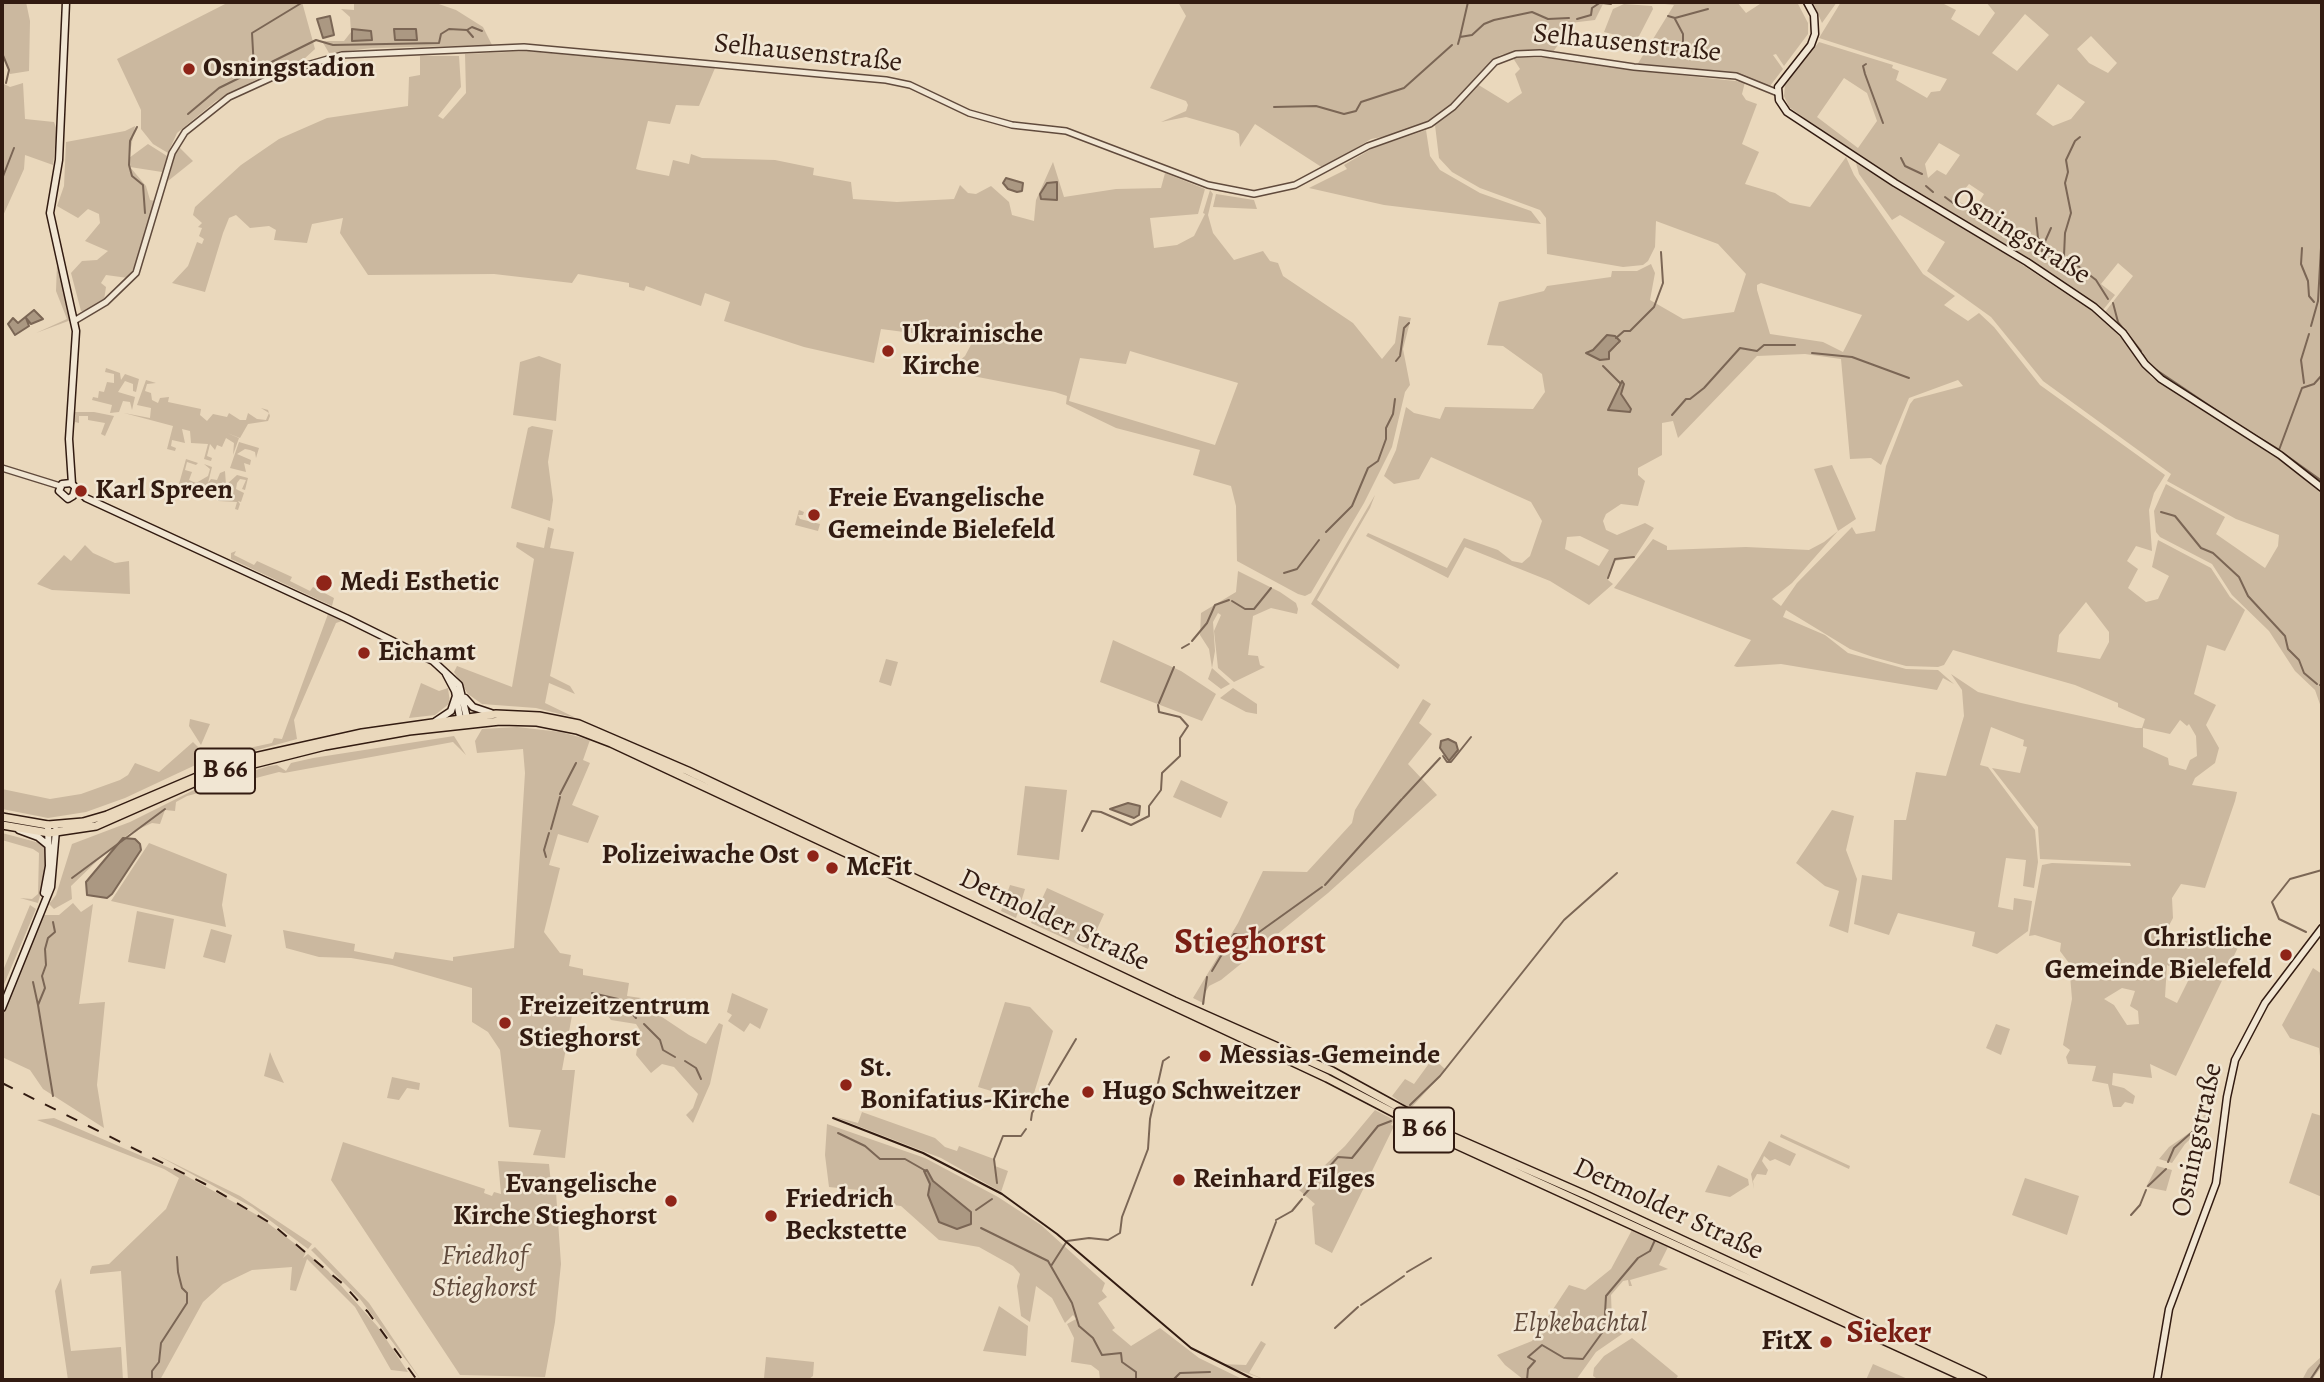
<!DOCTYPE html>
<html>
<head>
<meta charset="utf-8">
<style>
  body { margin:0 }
  #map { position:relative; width:2324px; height:1382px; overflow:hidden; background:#ead8bc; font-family:Alegreya,serif }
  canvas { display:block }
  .frame { position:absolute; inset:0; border:4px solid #321b11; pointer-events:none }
</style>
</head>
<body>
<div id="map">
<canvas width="2324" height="1382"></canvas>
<div class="frame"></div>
</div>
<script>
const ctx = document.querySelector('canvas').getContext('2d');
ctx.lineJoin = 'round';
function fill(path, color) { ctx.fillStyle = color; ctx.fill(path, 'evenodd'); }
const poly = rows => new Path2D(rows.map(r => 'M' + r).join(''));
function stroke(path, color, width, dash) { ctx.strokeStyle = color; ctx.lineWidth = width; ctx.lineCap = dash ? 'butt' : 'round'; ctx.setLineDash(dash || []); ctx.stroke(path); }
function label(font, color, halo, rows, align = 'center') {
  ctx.font = font + ' Alegreya,serif'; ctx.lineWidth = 5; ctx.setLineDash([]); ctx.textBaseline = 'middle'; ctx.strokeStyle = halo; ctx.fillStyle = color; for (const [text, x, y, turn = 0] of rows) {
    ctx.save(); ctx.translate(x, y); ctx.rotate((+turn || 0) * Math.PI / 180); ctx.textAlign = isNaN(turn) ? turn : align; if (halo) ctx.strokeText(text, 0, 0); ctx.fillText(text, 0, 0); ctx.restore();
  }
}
fill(poly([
  [2,2,26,2,30,21,29,71,10,74,2,51],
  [229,2,302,2,315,49,303,60,261,77,216,101,177,133,168,153,153,144,141,129,141,110,117,59],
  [354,2,433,2,456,10,483,27,492,45,372,48,329,53,322,41,344,41,351,32,350,17,341,9,354,10],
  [1178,2,1440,2,1442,4,1444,2,1604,2,1595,20,1570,23,1572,34,1562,39,1553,52,1523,50,1500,55,1452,105,1435,118,1392,135,1371,139,1323,168,1255,124,1240,147,1239,134,1235,131,1186,117,1161,122,1186,111,1188,105,1186,101,1150,88,1186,16],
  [1647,2,1737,2,1746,13,1763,2,1797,2,1808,23,1808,34,1784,66,1776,54,1773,55,1783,69,1770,86,1736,74,1637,65,1674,5],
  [1813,2,1837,2,1822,23],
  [1841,2,1940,2,1956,10,1951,19,1979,36,1995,13,1986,2,2322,2,2322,485,2300,466,2148,364,2128,332,2105,312,2133,276,2118,263,2101,284,2115,295,2103,310,2004,244,1945,211,1836,141,1789,107,1784,96,1785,85,1819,42,1893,65,1892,68,1899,71,1896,80,1927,98,1931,92,1940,91,1947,79,1819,38],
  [2025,14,2049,35,2017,71,1992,53],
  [2091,36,2117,63,2108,73,2089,63,2077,49],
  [1844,78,1867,93,1877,121,1858,148,1817,117],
  [2058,84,2085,102,2071,119,2053,126,2036,114],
  [1939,143,1960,155,1946,175,1937,170,1928,178,1925,164],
  [1969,184,1984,194,1974,210,1956,200],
  [1624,4,1652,6,1653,9,1637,40,1604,32,1613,9],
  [529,51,715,68,699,106,676,105,670,124,648,121,636,169,639,170,669,176,673,160,689,164,691,154,702,158,775,160,814,168,813,175,851,182,853,199,897,202,954,199,960,185,968,193,976,194,991,186,1009,202,1012,215,1034,221,1036,200,1053,162,1064,197,1116,189,1161,188,1165,173,1205,189,1198,214,1150,218,1154,248,1177,245,1194,236,1205,214,1203,213,1210,190,1213,194,1208,215,1213,233,1234,260,1263,251,1270,261,1278,263,1283,276,1353,323,1382,359,1395,343,1399,316,1411,318,1403,349,1410,385,1405,392,1392,447,1364,503,1311,593,1305,596,1298,594,1237,561,1236,506,1231,486,1193,475,1200,450,1116,428,1066,404,1067,396,1055,392,947,371,965,356,973,341,881,329,874,363,804,347,724,321,730,302,705,293,701,306,646,286,644,291,629,287,629,283,578,274,572,283,494,274,368,275,340,233,343,218,312,224,307,243,274,240,276,230,269,226,250,228,236,215,229,218,223,233,205,292,172,283,188,266,197,242,202,244,204,239,199,236,202,228,198,227,202,223,193,215,195,207,241,165,279,139,327,118,408,106,409,77,420,75,420,56,459,56,461,87,438,116,443,119,466,93,465,54],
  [1130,351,1238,383,1215,445,1069,401,1080,358,1126,364],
  [1513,58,1550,58,1630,70,1745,82,1742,94,1746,100,1757,104,1742,144,1759,152,1745,184,1775,193,1790,203,1810,207,1846,157,1854,175,1923,274,1955,296,1944,305,1968,321,1979,313,1994,327,2040,385,2165,475,2154,493,2149,510,2152,551,2136,546,2127,561,2138,569,2128,588,2146,602,2158,599,2169,576,2152,567,2158,540,2211,568,2230,597,2245,610,2225,651,2207,645,2194,694,2216,705,2206,725,2219,748,2215,763,2195,778,2192,785,2237,792,2235,801,2205,888,2181,884,2172,898,2173,918,2166,931,2176,936,2183,932,2243,937,2176,1076,2150,1064,2152,1078,2113,1073,2112,1085,2124,1088,2135,1096,2133,1104,2125,1102,2121,1107,2113,1107,2108,1084,2092,1081,2096,1066,2068,1064,2066,1057,2070,1050,2063,1045,2072,999,2069,963,2060,951,2061,943,2035,935,2029,936,2042,865,2052,863,2131,866,2130,863,2040,859,2038,827,1992,768,2020,773,2027,747,2023,746,2024,740,1991,727,1980,765,1988,767,2035,830,2038,862,2034,888,2023,886,2026,860,2006,858,1998,907,2013,910,2014,898,2032,901,2028,931,1997,954,1972,946,1975,932,1898,913,1889,935,1854,924,1862,875,1892,880,1894,820,1906,820,1916,772,1946,776,1964,716,1962,690,1951,674,1978,692,2021,703,2136,728,2142,728,2145,719,2118,707,2118,703,2075,685,1953,650,1944,665,1938,667,1906,666,1873,657,1850,649,1786,610,1783,617,1825,635,1848,653,1906,669,1938,670,1954,684,1943,678,1937,690,1781,664,1737,667,1734,666,1751,640,1614,588,1653,539,1667,546,1667,550,1746,547,1809,550,1824,542,1838,531,1814,469,1832,465,1856,519,1838,531,1792,583,1772,599,1781,606,1797,583,1852,527,1856,534,1875,531,1886,466,1910,404,1914,399,1963,386,1958,380,1909,398,1881,465,1871,458,1850,459,1841,359,1805,354,1757,356,1678,438,1673,421,1662,423,1662,455,1638,468,1638,475,1645,481,1638,506,1621,504,1606,514,1603,521,1606,530,1617,535,1645,523,1654,528,1635,557,1615,561,1608,580,1613,584,1589,605,1550,581,1465,547,1448,578,1366,536,1368,533,1447,568,1464,538,1498,550,1512,561,1522,563,1530,556,1542,521,1531,502,1431,457,1419,479,1394,484,1384,476,1396,450,1406,407,1414,413,1440,419,1445,407,1533,409,1545,392,1542,374,1503,346,1487,345,1499,302,1544,291,1547,286,1611,277,1612,271,1637,271,1651,264,1655,273,1650,300,1683,319,1734,312,1746,274,1718,244,1656,221,1655,247,1648,261,1643,265,1623,267,1547,254,1546,218,1540,210,1480,188,1452,172,1439,158,1435,125,1477,84,1508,103,1522,93,1515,74,1520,69],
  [1761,283,1862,315,1843,352,1823,342,1770,334,1757,290,1757,285],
  [1607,335,1615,336,1620,341,1618,345,1600,360,1590,355,1587,351,1593,350],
  [1619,383,1621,394,1631,408,1614,409,1611,405],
  [1580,536,1609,550,1599,566,1565,549,1567,537],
  [2086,602,2109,632,2109,642,2100,659,2057,652,2059,635],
  [2180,720,2187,726,2189,724,2196,736,2197,756,2190,760,2186,770,2169,765,2168,758,2143,747,2143,728,2170,734],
  [2167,965,2190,977,2177,1003,2165,997],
  [2122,988,2135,991,2130,1006,2138,1011,2139,1024,2127,1025,2114,1005,2104,999],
  [2,83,10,87,23,83,25,119,54,122,57,130,53,165,25,155,24,169,2,218],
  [135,126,129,158,148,144,167,156,162,172,130,167,146,186,150,200,155,201,141,255,128,278,106,275,101,283,106,287,104,300,86,311,81,311,71,273,82,261,97,260,108,251,85,241,100,223,99,214,88,209,78,218,57,206,64,186,66,142,125,131],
  [1426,130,1430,156,1440,170,1480,193,1531,211,1541,224,1384,205,1309,188,1347,169,1344,165,1373,148],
  [178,146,193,161,168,181,176,151],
  [1856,163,2003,252,2101,317,2126,343,2151,377,2283,462,2322,494,2322,710,2315,690,2295,671,2269,631,2232,595,2212,564,2160,537,2156,532,2154,511,2166,484,2225,517,2216,534,2265,568,2278,546,2279,535,2236,519,2167,481,2171,474,2043,381,1991,317,1927,271,1945,242,1900,215,1892,220,1859,174],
  [1216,194,1254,200,1257,209,1213,207],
  [57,264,71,320,36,333,67,319,56,291],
  [539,356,561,364,556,421,513,415,520,362],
  [106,368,120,373,121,380,125,374,139,379,136,392,133,391,133,384,125,381,118,392,135,397,132,410,130,402,123,401,119,412,110,413,112,405,92,400,93,397,98,398,99,391,104,392,107,382,114,383,114,374,105,372],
  [146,380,156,383,147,384,145,391,151,393,152,400,158,403,160,398,169,397,168,402,201,409,200,415,207,421,213,414,227,417,229,413,240,420,246,420,248,413,257,419,266,420,269,413,261,408,268,410,270,416,268,421,248,424,240,438,227,433,239,438,233,455,234,443,226,438,222,447,217,445,215,450,210,444,207,456,212,458,211,461,204,459,208,444,191,443,190,431,182,429,185,443,172,440,171,446,176,448,175,451,167,449,173,426,124,413,150,418,151,408,137,405],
  [74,412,94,412,114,416,105,436,101,434,105,423,88,420,88,416,79,416,79,423,75,422,73,428],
  [532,426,553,430,548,462,553,500,550,521,511,508,528,428],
  [239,442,259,448,256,458,255,452,250,450,245,449,237,454,251,460,250,465,244,463,246,472,230,468],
  [186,459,198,463,196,465,187,462,185,470,192,472,189,480,196,483,208,476,210,469,204,464,212,467,208,483,211,479,217,480,220,473,225,471,226,485,237,475,248,478,245,490,242,489,246,480,240,479,237,483,236,489,244,493,241,502,238,501,240,504,238,510,235,509,237,502,218,501,219,494,179,484],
  [1375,495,1370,508,1317,600,1400,665,1398,669,1311,604],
  [799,510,804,512,803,515,798,515,800,519,820,524,818,531,795,525],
  [548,527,554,529,550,548,574,552,550,676,570,686,575,694,549,683,545,703,576,718,536,708,482,704,468,694,454,672,457,666,512,687,534,559,516,547,517,542,544,548],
  [85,545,93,553,115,563,129,561,130,594,52,590,37,584,64,555,71,561],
  [236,551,234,555,254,565,257,561,292,577,290,581,310,591,313,587,334,598,332,606,231,559,231,553],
  [1238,571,1280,592,1296,603,1298,609,1297,614,1271,608,1253,616,1248,655,1258,656,1260,665,1265,667,1234,682,1218,668,1214,631,1221,615,1218,613,1213,622,1215,651,1212,668,1230,684,1221,689,1208,679,1212,668,1209,649,1200,635,1201,613,1236,592],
  [328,614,342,621,336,623,294,720,297,739,250,752,249,748,272,743,274,738,282,739],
  [1113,640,1181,671,1216,694,1202,721,1100,682],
  [886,659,898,662,891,686,879,682],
  [421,683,439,691,448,688,450,703,435,715,409,718],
  [1233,688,1257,704,1257,714,1246,712,1220,698],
  [1423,699,1431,704,1419,723,1432,734,1408,764,1437,795,1328,893,1221,980,1209,986,1204,995,1205,1004,1193,998,1238,923,1263,871,1307,872,1352,823,1355,810],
  [190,719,210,724,201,745,189,726],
  [517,727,561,732,590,740,583,760,590,763,572,805,599,816,588,843,558,834,549,865,560,868,544,932,560,953,571,955,569,966,583,969,583,975,629,983,627,996,641,998,644,1005,689,1035,706,1044,719,1023,723,1025,710,1084,693,1123,686,1115,693,1108,698,1094,674,1067,662,1064,651,1073,636,1055,640,1030,636,1024,611,1020,602,1007,573,1010,562,1070,575,1070,565,1158,533,1155,541,1130,509,1127,500,1050,488,1032,472,1022,472,988,392,965,351,958,319,957,286,948,283,930,355,944,354,951,393,959,395,952,453,961,453,957,514,948,525,773,523,749,477,753,475,741,482,729],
  [454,736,466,755,453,742,284,773,279,772,187,796,176,802,175,811,165,810,160,824,152,823,130,833,98,860,71,886,72,899,54,909,49,904,56,895,72,844,130,822,196,789,269,766,277,765,286,771,291,763,313,758],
  [193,742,213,762,204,761,125,798,86,812,48,818,2,809,2,789,50,799,81,794,120,780,128,775,135,763,159,772],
  [1181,780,1228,802,1221,818,1173,797],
  [1025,786,1067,790,1059,860,1017,855],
  [1832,810,1854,816,1846,850,1857,879,1848,933,1829,926,1839,891,1825,886,1796,863],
  [2,833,40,843,45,848,45,878,38,903,20,898,32,899,38,894,39,853,33,849,2,840],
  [149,843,227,874,222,905,226,927,111,901],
  [1010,885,1025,889,1016,918,1001,911],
  [1047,888,1104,914,1088,949,1031,923],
  [73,903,81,912,93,904,79,1004,105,1002,97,1085,104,1128,43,1089,30,1070,2,1057,2,1017,44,915,59,915],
  [30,905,36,909,2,989,2,973],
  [137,911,174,919,165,969,128,962],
  [211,929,232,935,225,963,203,957],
  [2313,968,2322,974,2322,1072,2319,1048,2290,1038,2282,1025],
  [732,993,768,1009,760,1029,750,1023,744,1032,728,1021,732,1015,727,1012],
  [1005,1002,1030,1007,1053,1031,1031,1103,978,1087],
  [1996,1024,2010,1029,2001,1055,1986,1048],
  [270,1052,275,1064,284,1083,264,1076],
  [1433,1058,1446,1070,1410,1109,1392,1096,1405,1079,1414,1084],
  [392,1077,420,1083,419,1090,407,1088,399,1100,387,1098],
  [1375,1110,1394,1120,1391,1125,1394,1126,1332,1253,1315,1244,1312,1207,1315,1204,1299,1190,1345,1146],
  [862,1112,935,1138,945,1147,957,1151,959,1146,994,1159,995,1166,1008,1171,1001,1192,941,1158,832,1116,858,1123],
  [2206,1112,2210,1114,2208,1122,2185,1144,2172,1163,2159,1159,2169,1147,2195,1129],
  [2312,1113,2322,1116,2322,1197,2289,1183],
  [54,1118,181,1173,257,1215,306,1252,303,1258,308,1254,328,1271,378,1327,408,1372,391,1370,355,1307,307,1259,296,1291,290,1290,292,1267,252,1270,223,1284,203,1302,160,1380,128,1380,121,1271,90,1274,90,1271,92,1266,109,1264,166,1209,179,1178,164,1169,37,1120],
  [827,1124,925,1158,998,1197,1041,1225,1105,1283,1102,1291,1107,1297,1098,1303,1115,1328,1112,1330,1131,1346,1160,1328,1199,1358,1244,1380,1100,1380,1099,1371,1091,1365,1071,1362,1074,1338,1067,1324,1076,1319,1073,1315,1065,1323,1052,1298,1036,1286,1030,1322,1021,1316,1017,1286,1020,1274,1013,1266,979,1247,939,1240,901,1206,870,1202,859,1190,829,1187,825,1155],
  [1781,1134,1850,1166,1849,1169,1780,1137],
  [1769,1141,1796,1154,1790,1166,1775,1159,1770,1161,1764,1156,1762,1161,1768,1170,1766,1175,1757,1174,1753,1181,1754,1189,1751,1174],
  [343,1142,485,1189,484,1193,492,1196,494,1192,501,1194,498,1161,549,1164,551,1184,556,1192,561,1264,555,1322,545,1377,460,1375,331,1180],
  [157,1155,240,1196,312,1244,308,1249,252,1207],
  [1718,1165,1748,1179,1749,1185,1730,1197,1705,1192],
  [2157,1166,2172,1170,2166,1191,2146,1187],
  [2025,1178,2079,1196,2067,1235,2012,1215],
  [1632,1230,1668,1247,1659,1265,1668,1269,1630,1280,1632,1286,1629,1286,1628,1280,1623,1281,1611,1295,1612,1321,1625,1332,1596,1352,1576,1380,1524,1380,1505,1365,1497,1355,1532,1341,1569,1285,1585,1290,1611,1269],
  [315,1247,369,1303,421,1380,360,1299,311,1250],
  [61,1278,71,1351,121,1347,123,1380,68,1380,55,1291],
  [999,1306,1028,1326,1026,1356,983,1351],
  [1632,1338,1678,1376,1675,1380,1599,1380,1593,1376,1594,1368,1604,1356],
  [1261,1341,1266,1344,1249,1373,1266,1380,1221,1364,1246,1365],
  [2322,1356,2322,1366,2312,1380,2302,1380,2308,1369],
  [766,1357,814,1362,813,1376,809,1379,764,1378],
  [1873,1364,1894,1373,1910,1380,1866,1380]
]), '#cbb89f');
const water = poly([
  [330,16,334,35,323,38,317,19,330,16],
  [352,29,371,31,372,40,352,41,352,29],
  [394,29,416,29,417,40,395,40,394,29],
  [1006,178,1023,183,1022,191,1017,192,1008,189,1003,183,1006,178],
  [1057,182,1057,200,1041,199,1040,194,1047,183,1057,182],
  [34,310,43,319,31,324,26,318,29,326,15,335,8,324,13,318,18,323,34,310],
  [1607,335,1615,336,1620,341,1609,352,1609,359,1600,360,1586,353,1593,350,1607,335],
  [1622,381,1624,384,1621,394,1631,409,1630,412,1608,410,1622,381],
  [1448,739,1456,743,1458,750,1449,761,1440,748,1441,741,1448,739],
  [1128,803,1140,806,1139,815,1134,818,1110,809,1128,803],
  [123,838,135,839,140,844,141,850,112,894,107,898,87,895,86,882,123,838],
  [927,1170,933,1181,971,1212,971,1224,957,1229,939,1222,928,1195,930,1184,924,1171,927,1170]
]);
fill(water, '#ab9882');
stroke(water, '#7b6655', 2);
stroke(poly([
  [1602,3,1611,4],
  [1668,16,1675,18,1708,9],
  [1577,19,1591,15,1592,8,1601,2],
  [1675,19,1683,34,1683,43],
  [467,30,473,37],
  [1460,37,1468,2],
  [1458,44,1460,37,1472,35,1484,24,1494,20,1532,12,1548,19,1569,18],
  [2,53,9,70,6,83],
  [1866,64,1863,66,1865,74,1883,123],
  [254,69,252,33,303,2],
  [1274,107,1316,106,1344,114,1356,111,1361,102,1404,88,1452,45],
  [188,114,219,88,316,40,333,45,439,43,441,34,449,29,467,30,472,27,482,31],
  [137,127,130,141,129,165,132,176,143,185,145,213],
  [1901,158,1905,166,1922,174],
  [2,179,14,148],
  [1926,186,1933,192],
  [1945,197,1953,203],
  [1976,217,1995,229],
  [2036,218,2038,238,2043,246,2051,228],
  [2014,236,2021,246,2043,246,2042,251,2055,258,2069,259,2096,280,2108,299],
  [2302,248,2301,264,2308,281,2309,296,2314,302],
  [2064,256,2065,233,2071,213,2065,183,2068,172,2066,160,2075,141,2080,137],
  [2113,303,2118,322,2141,351],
  [2311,326,2318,301,2321,248],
  [1616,338,1624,331,1630,331,1654,307,1663,283,1661,252],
  [1812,353,1852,357,1909,378],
  [2143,355,2148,363],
  [1396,361,1400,356,1404,328,1409,323],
  [1603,366,1620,383],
  [2155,369,2228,418],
  [2304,383,2301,360,2309,334],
  [1672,415,1686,399,1690,399,1704,388,1740,348,1757,351,1764,345,1795,345],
  [2243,428,2278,449],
  [2279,450,2302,388,2314,384,2322,375],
  [2283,453,2322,481],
  [2161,512,2175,516,2201,548,2213,553,2239,577,2248,596,2285,636,2288,649,2299,660,2304,673,2317,684],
  [1326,532,1352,506,1368,468,1378,461,1386,439,1386,428,1393,414,1395,399],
  [1284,573,1297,569,1319,540],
  [1608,578,1615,559,1634,557],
  [1232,601,1245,609,1254,609,1271,588],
  [1192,641,1207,623,1215,605,1229,600],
  [1182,648,1189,644],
  [2320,685,2322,686],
  [1159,703,1174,667],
  [1443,756,1447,762,1451,762,1471,737],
  [560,794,576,763],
  [1403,798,1440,758],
  [551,829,560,797],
  [1082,831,1092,811,1101,812,1131,825,1149,816,1149,806,1161,790,1162,773,1180,756,1180,738,1188,726,1180,717,1159,712,1158,705],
  [546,857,544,850,549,833],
  [72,878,165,809],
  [1325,885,1402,799],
  [2306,932,2279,919,2272,902,2290,879,2322,870],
  [1212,971,1234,934,1255,935,1322,887],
  [33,982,38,1005],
  [592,993,618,999,636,1018],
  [1203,1004,1207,977],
  [644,1024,660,1040,663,1050,675,1057],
  [685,1061,696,1068,701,1079],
  [53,1096,38,1005,45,988,42,976,46,965,45,949,48,938,55,932,53,922],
  [1410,1105,1440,1076,1564,920,1617,873],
  [1031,1120,1032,1113,1076,1039],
  [838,1133,865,1146,880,1159,905,1159,926,1171],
  [2168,1162,2174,1148,2208,1118],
  [997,1183,994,1159,1003,1136,1021,1136,1026,1129],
  [2148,1186,2166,1169],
  [1304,1195,1338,1157,1352,1158,1378,1126,1391,1121],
  [976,1210,992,1199],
  [2131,1215,2140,1205,2146,1190],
  [1276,1220,1292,1211,1302,1199],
  [981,1228,1048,1261,1072,1303,1079,1326,1093,1338,1102,1355,1121,1353,1122,1362,1136,1372,1136,1380],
  [1051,1266,1067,1241,1089,1238,1108,1240,1120,1233,1122,1217,1148,1149,1150,1119,1163,1061,1169,1057],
  [1407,1272,1431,1258],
  [1252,1285,1276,1222],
  [1361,1305,1404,1276],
  [1335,1328,1358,1307],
  [152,1380,152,1371,159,1362,161,1343,187,1303,187,1293,182,1288,178,1272,177,1257],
  [1142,1380,1150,1380],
  [1173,1380,1180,1373,1210,1372],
  [1527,1380,1528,1369,1535,1361,1528,1357,1542,1345,1564,1358,1583,1359,1604,1330,1606,1296,1638,1258,1650,1251,1655,1240],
  [2310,1380,2322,1362]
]), '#7b6655', 2);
const tertiary = poly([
  [74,321,106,302,136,273,172,153,185,132,229,97,286,71,342,55,524,47,886,80,910,85,969,113,1012,125,1066,131,1208,185,1254,194,1295,185,1368,146,1430,124,1453,107,1495,62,1516,54,1540,53,1634,67,1736,76,1778,93],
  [2,468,60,486]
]);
const secondary = poly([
  [66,2,59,160,50,213,76,331,69,439,72,484],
  [1807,2,1814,15,1815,34,1811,45,1778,87,1779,100,1787,112,1895,183,2027,262,2094,307,2123,333,2145,364,2161,379,2280,455,2322,488],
  [75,489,73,496,68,499,59,491,62,484,71,483,86,498,346,618,433,661,459,685,468,722],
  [446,674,455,691,461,723],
  [465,698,473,707,491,713],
  [436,721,451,711,456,696],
  [19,830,38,837,49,846],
  [44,893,49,866,48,825],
  [2,1008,51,887,56,830],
  [2157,1380,2169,1309,2216,1183,2227,1097,2235,1060,2265,1003,2322,928]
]);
const primary = poly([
  [48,825,83,822,107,815,232,762,362,733,496,714,539,716,579,724,688,771,1174,1001,1332,1071,1449,1135,1588,1196,1983,1380],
  [49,833,96,826,214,774,325,746,409,731,500,721,537,722,577,730,611,743,1327,1078,1450,1142,1970,1380]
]);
const trunk = poly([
  [2,817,48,825],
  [2,825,49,833]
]);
stroke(tertiary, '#604a3c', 8);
stroke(secondary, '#321b11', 9);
stroke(primary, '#321b11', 10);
stroke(trunk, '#321b11', 10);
stroke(tertiary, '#f1e6d3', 5);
stroke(secondary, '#f1e6d3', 6);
stroke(primary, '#ead8bc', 7);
stroke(trunk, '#ead8bc', 7);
stroke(poly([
  [833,1118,923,1153,1002,1194,1057,1234,1191,1348,1255,1380]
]), '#321b11', 2);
stroke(poly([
  [2,1083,205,1184,272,1224,343,1284,368,1312,417,1380]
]), '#321b11', 2, [12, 12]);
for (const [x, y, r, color] of [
  [189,69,7,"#8f2418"],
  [888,351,7,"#8f2418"],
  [81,491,7,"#8f2418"],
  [814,515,7,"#8f2418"],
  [324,583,9,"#8f2418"],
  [364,653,7,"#8f2418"],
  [813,856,7,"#8f2418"],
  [832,868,7,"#8f2418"],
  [2286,955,7,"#8f2418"],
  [505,1023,7,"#8f2418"],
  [1205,1056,7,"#8f2418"],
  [846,1085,7,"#8f2418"],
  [1088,1092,7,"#8f2418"],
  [1179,1180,7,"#8f2418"],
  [671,1201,7,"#8f2418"],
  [771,1216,7,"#8f2418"],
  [1826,1342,7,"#8f2418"]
]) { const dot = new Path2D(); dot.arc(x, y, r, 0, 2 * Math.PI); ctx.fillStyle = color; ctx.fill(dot); stroke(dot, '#f1e6d3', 2.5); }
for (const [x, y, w] of [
  [225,771,60],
  [1424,1130,60]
]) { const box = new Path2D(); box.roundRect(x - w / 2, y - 22.5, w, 45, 5); ctx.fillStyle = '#f1e6d3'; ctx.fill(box); stroke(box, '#321b11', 2); }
label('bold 26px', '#321b11', null, [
  ["B 66",225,771],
  ["B 66",1424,1130]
]);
label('28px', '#321b11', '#f1e6d3', [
  ["Selhausenstraße",1627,44,6],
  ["Selhausenstraße",808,54,6],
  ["Osningstraße",2021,237,32],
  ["Detmolder Straße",1054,921,25],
  ["Osningstraße",2198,1140,-78],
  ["Detmolder Straße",1668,1210,25]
]);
label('bold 28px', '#321b11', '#f1e6d3', [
  ["Osningstadion",203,69],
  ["Ukrainische",902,335],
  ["Kirche",902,367],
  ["Karl Spreen",95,491],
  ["Freie Evangelische",828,499],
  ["Gemeinde Bielefeld",828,531],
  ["Medi Esthetic",340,583],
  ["Eichamt",378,653],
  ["Polizeiwache Ost",799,856,"right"],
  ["McFit",846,868],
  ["Christliche",2272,939,"right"],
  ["Gemeinde Bielefeld",2272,971,"right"],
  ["Freizeitzentrum",519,1007],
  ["Stieghorst",519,1039],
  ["Messias-Gemeinde",1219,1056],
  ["St.",860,1069],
  ["Bonifatius-Kirche",860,1101],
  ["Hugo Schweitzer",1102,1092],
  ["Reinhard Filges",1193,1180],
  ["Evangelische",657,1185,"right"],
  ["Kirche Stieghorst",657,1217,"right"],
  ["Friedrich",785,1200],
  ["Beckstette",785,1232],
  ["FitX",1812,1342,"right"]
], 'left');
label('italic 28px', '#604a3c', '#f1e6d3', [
  ["Friedhof",484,1257],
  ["Stieghorst",484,1289],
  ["Elpkebachtal",1580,1324]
]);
label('bold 32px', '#7a1f14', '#f1e6d3', [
  ["Sieker",1889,1334]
]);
label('bold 35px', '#7a1f14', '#f1e6d3', [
  ["Stieghorst",1250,944]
]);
</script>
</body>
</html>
